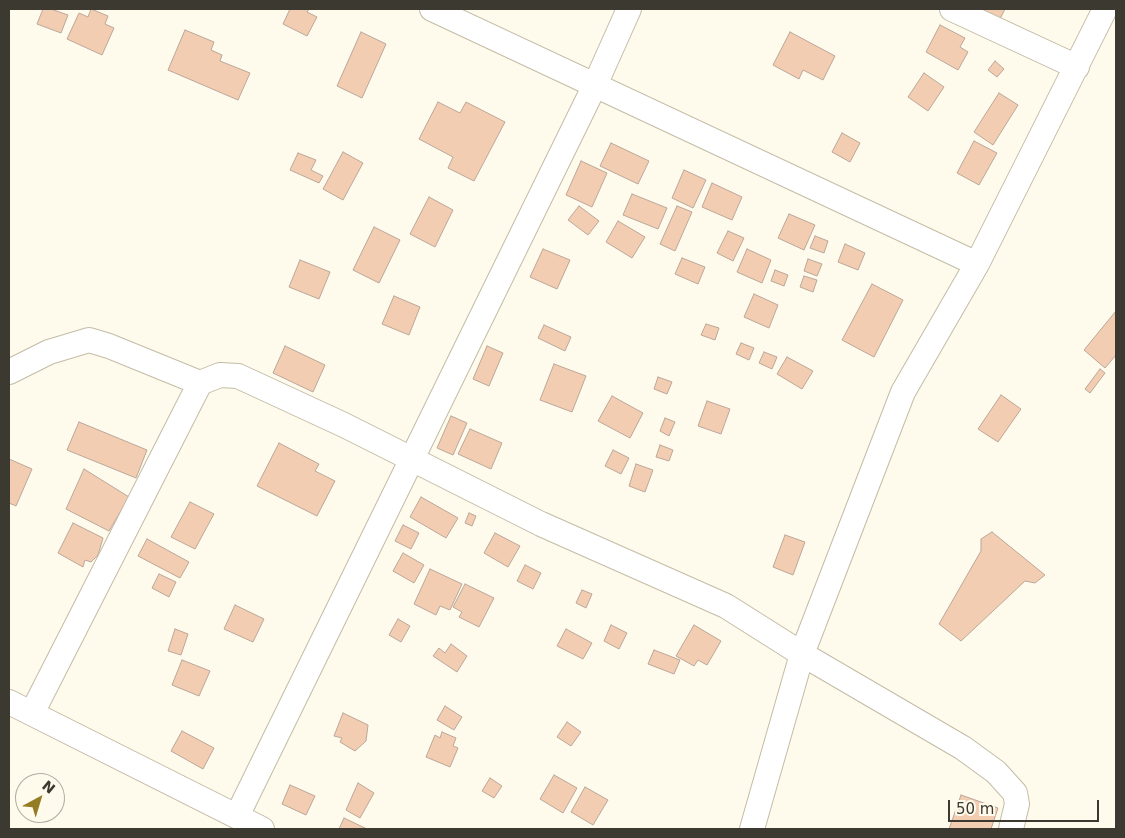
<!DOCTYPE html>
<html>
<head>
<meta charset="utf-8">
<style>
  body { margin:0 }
  #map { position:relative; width:1125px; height:838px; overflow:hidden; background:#fefaec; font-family:"DejaVu Sans",sans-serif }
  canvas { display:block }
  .frame { position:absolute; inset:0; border:10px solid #3c3930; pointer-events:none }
  .north { position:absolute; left:15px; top:773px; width:50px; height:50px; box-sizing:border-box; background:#fefaec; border:1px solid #b0ada1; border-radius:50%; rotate:39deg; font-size:14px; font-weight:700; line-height:20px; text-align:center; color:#3c3930 }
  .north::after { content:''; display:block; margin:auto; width:18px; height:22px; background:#937c23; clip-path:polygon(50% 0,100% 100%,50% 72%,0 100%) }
  .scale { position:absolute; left:948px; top:800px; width:151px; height:22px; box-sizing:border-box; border:2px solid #3c3930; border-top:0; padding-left:6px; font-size:15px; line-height:18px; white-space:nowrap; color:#3c3930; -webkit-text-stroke:4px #fefaec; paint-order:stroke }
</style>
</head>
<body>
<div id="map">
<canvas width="1125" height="838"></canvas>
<div class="frame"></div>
<div class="north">N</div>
<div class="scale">50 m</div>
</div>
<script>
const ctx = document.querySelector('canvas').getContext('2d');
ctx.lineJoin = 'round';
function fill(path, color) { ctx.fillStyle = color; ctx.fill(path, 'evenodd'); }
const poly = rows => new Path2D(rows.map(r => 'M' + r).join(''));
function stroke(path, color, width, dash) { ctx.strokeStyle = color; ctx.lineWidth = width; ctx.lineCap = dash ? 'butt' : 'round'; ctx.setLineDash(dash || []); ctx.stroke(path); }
const building = poly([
  [43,9,51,9,68,15,61,33,37,24,43,9],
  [91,9,108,16,105,24,114,28,102,55,67,39,79,13,88,17,91,9],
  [290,9,309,9,307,12,317,17,307,36,283,24,290,9],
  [980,9,1005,9,1000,19,980,9],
  [940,25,965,38,960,47,968,52,958,70,926,52,940,25],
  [185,30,214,42,211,50,222,55,220,61,250,73,238,100,168,70,185,30],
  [361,32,386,44,362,98,337,86,361,32],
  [790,32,835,56,823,80,803,70,799,79,773,65,790,32],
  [995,61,1004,69,997,77,988,70,995,61],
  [924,73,944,87,928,111,908,97,924,73],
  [999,93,1018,105,993,145,974,132,999,93],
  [438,102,460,113,466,102,505,122,474,181,448,168,453,157,419,139,438,102],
  [842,133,860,143,850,162,832,152,842,133],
  [974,141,997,153,979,185,957,173,974,141],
  [611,143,649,161,638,184,600,166,611,143],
  [343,152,363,163,343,200,323,189,343,152],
  [298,153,316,160,311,170,323,176,319,183,290,170,298,153],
  [581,161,607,173,592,207,566,195,581,161],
  [684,170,706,180,693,208,672,198,684,170],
  [712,183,742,197,732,220,702,207,712,183],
  [632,194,667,208,658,229,623,215,632,194],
  [429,197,453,210,435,247,410,234,429,197],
  [579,206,599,221,588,235,568,220,579,206],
  [677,206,692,212,675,251,660,244,677,206],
  [789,214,815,225,804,250,778,238,789,214],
  [618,221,645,237,632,258,606,242,618,221],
  [374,227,400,240,379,283,353,270,374,227],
  [728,231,744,238,733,261,717,253,728,231],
  [815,236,828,241,824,253,810,248,815,236],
  [845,244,865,253,858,270,838,262,845,244],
  [543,249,570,260,557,289,530,277,543,249],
  [747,249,771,260,762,283,737,272,747,249],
  [682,258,705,267,698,284,675,274,682,258],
  [808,259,822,264,817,276,804,271,808,259],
  [300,260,330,272,319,299,289,287,300,260],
  [775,270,788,275,784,286,771,281,775,270],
  [804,276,817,280,813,292,800,287,804,276],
  [872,284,903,300,874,357,842,340,872,284],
  [754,294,778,305,769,328,744,317,754,294],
  [394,296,420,307,409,335,382,324,394,296],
  [1116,311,1116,355,1105,368,1084,350,1116,311],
  [706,324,719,328,715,340,701,335,706,324],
  [544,325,571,337,565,351,538,338,544,325],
  [741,343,754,348,749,360,736,354,741,343],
  [285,346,325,365,313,392,273,373,285,346],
  [487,346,503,353,489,386,473,379,487,346],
  [764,352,777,357,772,369,759,363,764,352],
  [787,357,813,371,802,389,777,374,787,357],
  [554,364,586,376,572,412,540,400,554,364],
  [1100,369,1105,373,1090,393,1085,389,1100,369],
  [658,377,672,382,667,394,654,389,658,377],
  [1001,395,1021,409,998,442,978,429,1001,395],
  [612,396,643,413,630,438,598,421,612,396],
  [707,401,730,409,721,434,698,426,707,401],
  [451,416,467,423,453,455,437,448,451,416],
  [665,418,675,422,669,436,660,431,665,418],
  [79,422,147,450,136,478,67,450,79,422],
  [470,429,502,443,491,469,458,454,470,429],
  [279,443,319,464,315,471,335,481,317,516,257,486,279,443],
  [660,445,673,450,669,461,656,457,660,445],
  [613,450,629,458,621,474,605,466,613,450],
  [9,459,32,469,16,506,9,503,9,459],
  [636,464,653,470,645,492,629,486,636,464],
  [84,469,129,497,109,531,66,509,84,469],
  [421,497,458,518,446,538,410,517,421,497],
  [190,502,214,514,195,549,171,537,190,502],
  [469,513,476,516,472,526,465,523,469,513],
  [73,523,103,538,98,555,91,562,85,560,83,567,58,553,73,523],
  [403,525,419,533,411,549,395,541,403,525],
  [992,532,1045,575,1035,583,1025,581,961,641,939,624,981,551,981,539,992,532],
  [495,533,520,546,508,567,484,553,495,533],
  [785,535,805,542,793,575,773,567,785,535],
  [147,539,189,562,180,578,138,556,147,539],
  [403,553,424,565,414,583,393,571,403,553],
  [525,565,541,573,533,589,517,581,525,565],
  [430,569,462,584,450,610,440,606,436,615,414,604,430,569],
  [159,574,176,582,169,597,152,588,159,574],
  [465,584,494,598,479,627,459,617,462,612,453,607,465,584],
  [582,590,592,594,586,608,576,603,582,590],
  [235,605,264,619,253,642,224,629,235,605],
  [398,619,410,626,401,642,389,635,398,619],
  [611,625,627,633,619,649,604,641,611,625],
  [694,625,721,641,707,665,698,660,694,666,676,656,694,625],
  [175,629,188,634,181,655,168,651,175,629],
  [566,629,592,643,583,659,557,646,566,629],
  [451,644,467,656,457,672,433,656,439,648,445,653,451,644],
  [654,650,680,660,674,674,648,664,654,650],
  [182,660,210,671,199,696,172,685,182,660],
  [445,706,462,717,454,730,437,720,445,706],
  [343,713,368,725,366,741,355,751,340,742,342,738,334,736,343,713],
  [567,722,581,732,571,746,557,737,567,722],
  [182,731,214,748,203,769,171,751,182,731],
  [442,732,456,738,453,746,458,748,450,767,426,757,435,735,440,738,442,732],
  [554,775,577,788,563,813,540,799,554,775],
  [490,778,502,786,494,798,482,791,490,778],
  [358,783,374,793,360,818,346,810,358,783],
  [290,785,315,796,306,815,282,804,290,785],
  [585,787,608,800,593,825,571,812,585,787],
  [961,795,998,808,991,829,949,829,961,795],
  [344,818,367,829,339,829,344,818]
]);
fill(building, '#f2cdb1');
stroke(building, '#bba799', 1);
const minor = poly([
  [432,9,977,264],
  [952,9,1077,67],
  [9,372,49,352,89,340,109,346,200,383],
  [9,702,262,829],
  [32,713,200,383,220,375,238,376,344,425,541,524,726,606,802,654,963,748,996,772,1015,793,1017,804,1011,829],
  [237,816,595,85,629,9],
  [752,829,802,654,903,392,977,264,1105,9]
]);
stroke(minor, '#c3bca6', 26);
stroke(minor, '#fff', 24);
</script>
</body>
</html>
